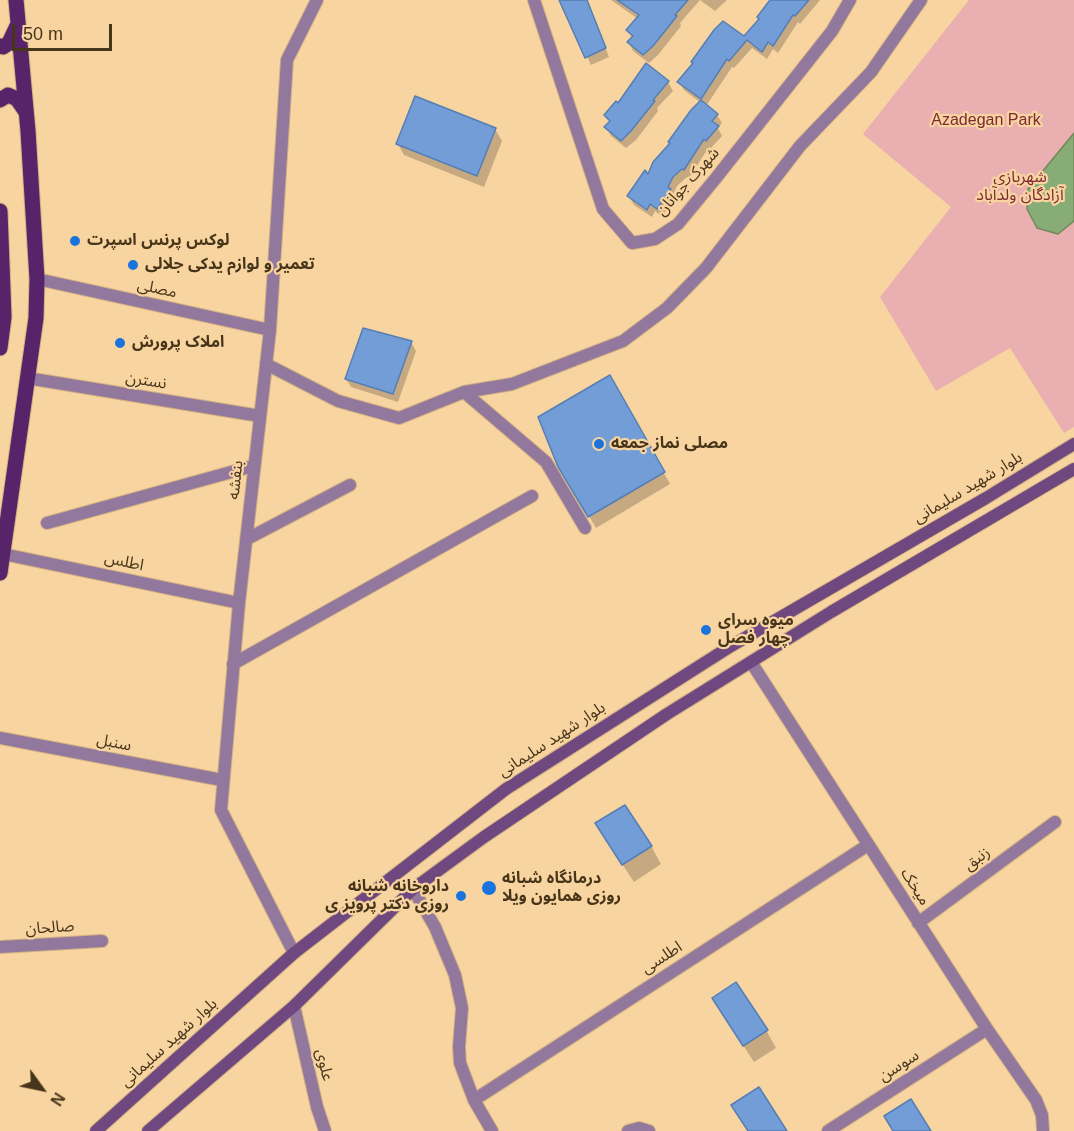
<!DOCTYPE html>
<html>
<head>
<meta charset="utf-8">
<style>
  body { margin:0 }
  #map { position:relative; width:1074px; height:1131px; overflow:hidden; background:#f8d4a0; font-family:Helvetica,sans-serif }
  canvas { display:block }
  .north { position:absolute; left:12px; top:1059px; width:60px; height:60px; -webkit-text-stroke:4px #f8d4a0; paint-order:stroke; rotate:123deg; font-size:16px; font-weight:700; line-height:24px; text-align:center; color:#47351a }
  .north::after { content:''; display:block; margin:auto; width:21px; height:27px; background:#47351a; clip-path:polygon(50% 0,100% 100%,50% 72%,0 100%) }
  .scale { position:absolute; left:12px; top:24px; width:100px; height:27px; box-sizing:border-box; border:3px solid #47351a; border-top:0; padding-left:8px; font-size:18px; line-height:21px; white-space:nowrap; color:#47351a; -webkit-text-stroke:4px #f8d4a0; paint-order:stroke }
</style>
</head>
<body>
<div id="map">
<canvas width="1074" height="1131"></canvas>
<div class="north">N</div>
<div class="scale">50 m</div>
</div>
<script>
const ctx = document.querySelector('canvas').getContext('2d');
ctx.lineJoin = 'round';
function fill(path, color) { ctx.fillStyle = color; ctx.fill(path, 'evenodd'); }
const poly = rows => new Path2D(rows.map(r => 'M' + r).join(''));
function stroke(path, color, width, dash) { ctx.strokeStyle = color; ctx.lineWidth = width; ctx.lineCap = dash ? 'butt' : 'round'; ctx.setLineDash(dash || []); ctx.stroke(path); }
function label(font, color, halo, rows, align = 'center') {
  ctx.font = font + ' Helvetica,"Noto Sans Arabic",sans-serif'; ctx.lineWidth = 4.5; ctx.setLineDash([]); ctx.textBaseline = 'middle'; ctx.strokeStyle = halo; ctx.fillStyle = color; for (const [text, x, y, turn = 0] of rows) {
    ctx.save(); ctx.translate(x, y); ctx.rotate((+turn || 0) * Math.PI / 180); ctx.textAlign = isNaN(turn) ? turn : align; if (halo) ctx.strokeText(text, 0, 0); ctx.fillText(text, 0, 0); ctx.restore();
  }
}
fill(poly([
  [969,0,1074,0,1074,427,1064,433,1010,348,936,391,880,297,951,207,863,134]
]), '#e9afb1');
const water = poly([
  [1074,133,1074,221,1058,234,1037,228,1027,209,1028,189,1074,133]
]);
fill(water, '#87ac76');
stroke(water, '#74885a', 1.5);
fill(poly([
  [561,0,587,0,609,57,591,65],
  [611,0,727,0,715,11,700,0,680,23,681,26,658,55,649,63,633,51,629,42,632,38,628,30,638,19],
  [771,0,820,0,800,24,798,22,778,53,773,49,767,59,752,48,734,68,732,67,706,106,717,115,722,123,718,128,722,136,711,148,709,147,689,178,687,177,677,186,673,195,674,198,662,217,655,211,652,217,634,205,629,196,649,176,701,103,684,90,679,82,744,38,760,20],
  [646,65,668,82,673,91,657,108,658,111,636,140,626,148,611,136,606,127,610,123,605,115,619,105],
  [495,129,502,141,484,187,404,155,398,144],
  [411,342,416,351,398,402,351,387,346,379],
  [610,377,670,484,596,528,560,466],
  [607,841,651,846,661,864,634,882],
  [724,1016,766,1030,776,1048,754,1062]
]), '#0003');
const building = poly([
  [559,0,587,0,606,48,585,58,559,0],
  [617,0,688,0,675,15,677,16,653,46,643,55,627,42,633,36,626,30,639,15,617,0],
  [770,0,809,0,795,16,793,15,773,46,768,42,762,52,747,40,729,61,727,59,701,99,677,82,693,63,691,62,714,30,723,21,744,36,759,19,757,17,770,0],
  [646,63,669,81,653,100,655,101,631,131,621,141,604,127,610,121,604,115,616,101,618,103,646,63],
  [415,96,496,128,477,176,396,144,415,96],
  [701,100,718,114,712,121,719,126,706,141,704,139,684,170,682,169,673,177,668,187,671,189,657,209,650,204,647,210,627,196,645,170,648,174,653,162,670,143,668,142,691,110,701,100],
  [363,328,412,341,393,394,345,379,363,328],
  [610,375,665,472,588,517,558,467,538,417,610,375],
  [625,805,652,846,622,865,595,823,625,805],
  [736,982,768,1030,743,1046,712,998,736,982],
  [759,1087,787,1131,748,1131,731,1105,759,1087],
  [911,1099,931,1131,893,1131,884,1116,911,1099]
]);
fill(building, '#739dd7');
stroke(building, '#557eb5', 1.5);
const minor = poly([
  [534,0,603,209,632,243,655,239,678,224,716,178,832,31,850,0],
  [37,279,270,330],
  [266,364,338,401,399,418,464,392,512,384,623,341,667,308,706,268,800,146,871,72,921,0],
  [27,378,260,416],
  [464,392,546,462,585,528],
  [47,523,253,466],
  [247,539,350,485],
  [3,554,239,603],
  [751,662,987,1029,1036,1100,1042,1115,1043,1131],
  [233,664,532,496],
  [0,738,222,780],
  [413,889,435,927,455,975,462,1008,459,1047,460,1063,474,1100,492,1131],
  [918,923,1055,822],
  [0,947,102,941],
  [294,1006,317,1107,325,1131],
  [474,1100,868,845],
  [628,1131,639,1128,649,1131],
  [828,1131,987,1029]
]);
const tertiary = poly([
  [294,953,221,810,239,603,270,330,287,60,317,0]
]);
const secondary = poly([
  [96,1131,294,953,506,789,731,646,986,498,1074,444],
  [148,1131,294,1006,413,889,484,837,667,714,831,612,1074,469]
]);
const primary = poly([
  [0,46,3,47,9,43,17,26],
  [0,100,8,95,17,99,26,112],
  [0,211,4,317,0,348],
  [0,573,36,318,37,279,28,131,16,0]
]);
stroke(minor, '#d1b183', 14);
stroke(tertiary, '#d1b183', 14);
stroke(secondary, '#d1b183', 14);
stroke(primary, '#d1b183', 17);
stroke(minor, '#93789e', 12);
stroke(tertiary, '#93789e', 12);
stroke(secondary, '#704880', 12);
stroke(primary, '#572369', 15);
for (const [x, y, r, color] of [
  [75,241,6,"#1b74de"],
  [133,265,6,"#1b74de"],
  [120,343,6,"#1b74de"],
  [599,444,6,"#1b74de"],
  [706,630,6,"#1b74de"],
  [489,888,8,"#1b74de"],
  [461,896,6,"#1b74de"]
]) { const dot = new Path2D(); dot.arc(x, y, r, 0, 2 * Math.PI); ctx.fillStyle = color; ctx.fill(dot); stroke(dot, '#f8d4a0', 2); }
label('16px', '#7e2a35', '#f8d4a0', [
  ["Azadegan Park",986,121],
  ["شهربازی",1020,178],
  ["آزادگان ولدآباد",1020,196]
]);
label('16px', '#47351a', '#f8d4a0', [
  ["شهرک جوانان",688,182,-48],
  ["مصلی",157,289,12],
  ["نسترن",146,381,9],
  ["بنفشه",236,480,-84],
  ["بلوار شهید سلیمانی",968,488,-31],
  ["اطلس",124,562,12],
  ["بلوار شهید سلیمانی",552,740,-33],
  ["سنبل",114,743,11],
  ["زنبق",977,859,-36],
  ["میخک",915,887,58],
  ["صالحان",50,928,-4],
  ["اطلسی",662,958,-33],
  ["بلوار شهید سلیمانی",169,1043,-42],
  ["علوی",324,1065,77],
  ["سوسن",899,1066,-33]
]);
label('bold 16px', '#47351a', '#f8d4a0', [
  ["لوکس پرنس اسپرت",87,241],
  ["تعمیر و لوازم یدکی جلالی",145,265],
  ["املاک پرورش",132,343],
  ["مصلی نماز جمعه",611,444],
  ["میوه سرای",718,621],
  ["چهار فصل",718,639],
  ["درمانگاه شبانه",502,879],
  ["روزی همایون ویلا",502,897],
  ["داروخانه شبانه",449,887,"right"],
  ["روزی دکتر پرویز ی",449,905,"right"]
], 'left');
</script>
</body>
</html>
